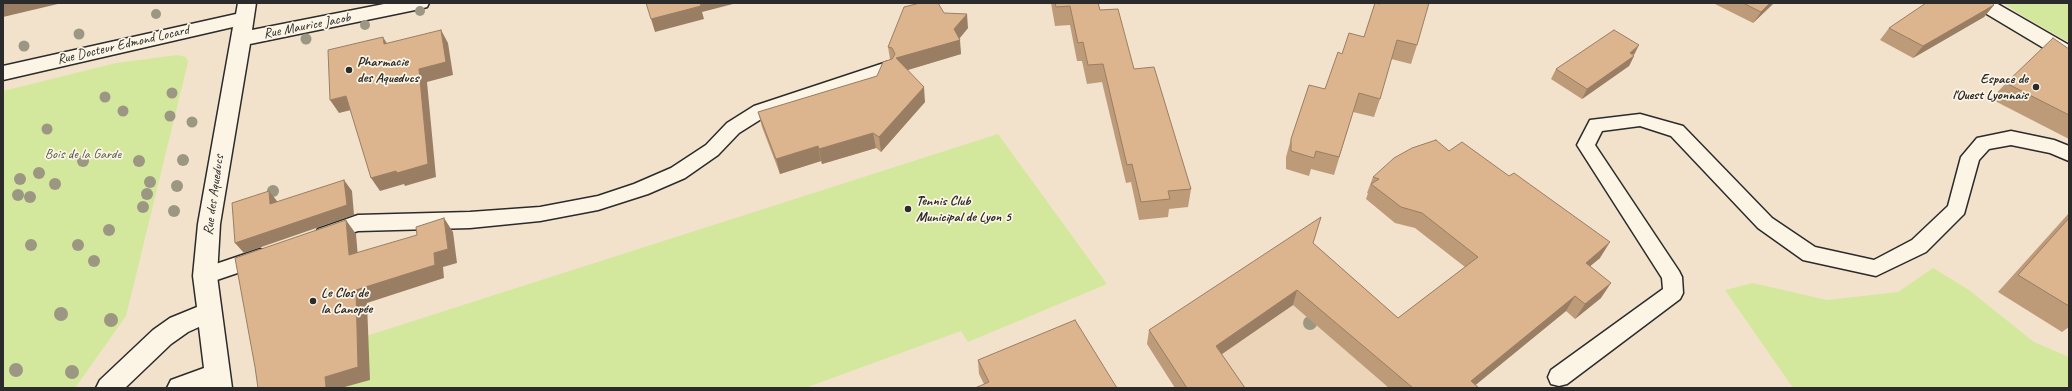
<!DOCTYPE html>
<html>
<head>
<meta charset="utf-8">
<style>
  body { margin:0 }
  #map { position:relative; width:2072px; height:391px; overflow:hidden; background:#f2e2cb; font-family:Caveat,sans-serif }
  canvas { display:block }
  .frame { position:absolute; inset:0; border:4px solid #2b2b2b; pointer-events:none }
</style>
</head>
<body>
<div id="map">
<canvas width="2072" height="391"></canvas>
<div class="frame"></div>
</div>
<script>
const ctx = document.querySelector('canvas').getContext('2d');
ctx.lineJoin = 'round';
function fill(path, color) { ctx.fillStyle = color; ctx.fill(path, 'evenodd'); }
const poly = rows => new Path2D(rows.map(r => 'M' + r).join(''));
function stroke(path, color, width, dash) { ctx.strokeStyle = color; ctx.lineWidth = width; ctx.lineCap = dash ? 'butt' : 'round'; ctx.setLineDash(dash || []); ctx.stroke(path); }
function label(font, color, halo, rows, align = 'center') {
  ctx.font = font + ' Caveat,sans-serif'; ctx.lineWidth = 3.5; ctx.setLineDash([]); ctx.textBaseline = 'middle'; ctx.strokeStyle = halo; ctx.fillStyle = color; for (const [text, x, y, turn = 0] of rows) {
    ctx.save(); ctx.translate(x, y); ctx.rotate((+turn || 0) * Math.PI / 180); ctx.textAlign = isNaN(turn) ? turn : align; if (halo) ctx.strokeText(text, 0, 0); ctx.fillText(text, 0, 0); ctx.restore();
  }
}
fill(poly([
  [1295,246,1454,388,1175,388,1147,344]
]), '#ebd4b8');
fill(poly([
  [2003,3,2069,3,2069,42,2028,19],
  [177,55,186,57,188,62,126,316,75,388,3,388,3,91,116,63],
  [998,134,1107,284,968,342,961,331,805,388,269,388,266,368],
  [1933,268,1969,290,2034,342,2069,357,2069,388,1793,388,1725,290,1753,283,1827,300,1898,292]
]), '#d3e89d');
const lane = poly([
  [887,62,893,64,896,68,893,72,766,116,739,133,718,155,685,178,648,194,598,210,540,221,470,228,358,231,325,242,318,239,315,234,318,229,358,215,470,212,540,207,598,196,634,184,671,168,706,145,727,123,754,106,887,62],
  [1640,114,1683,126,1772,218,1815,247,1874,260,1912,240,1948,206,1961,157,1977,138,2011,131,2054,140,2069,146,2069,161,2050,153,2011,145,1989,149,1979,160,1964,214,1926,252,1876,276,1803,260,1758,228,1671,136,1640,126,1602,131,1595,145,1679,271,1682,277,1683,293,1680,299,1567,384,1559,386,1551,384,1548,377,1551,370,1663,289,1662,278,1577,145,1590,120,1640,114],
  [260,249,267,251,270,257,267,263,205,284,198,282,195,276,198,270,260,249]
]);
const street = poly([
  [238,3,256,3,252,30,389,3,429,3,427,7,420,9,250,44,220,224,217,276,232,388,167,388,171,380,204,368,199,327,188,332,171,344,125,388,96,388,100,380,153,330,170,318,197,307,193,276,198,224,233,27,3,80,3,66,236,14,238,3],
  [1973,3,1996,3,2069,45,2069,61,2062,59,1975,7,1973,3]
]);
stroke(lane, '#2b2b2b', 3);
stroke(street, '#2b2b2b', 3);
fill(lane, '#fcf5e5');
fill(street, '#fcf5e5');
ctx.fillStyle = '#9c9783';
for (const [x, y, r] of [
  [420,11,5],
  [156,14,5],
  [365,25,5],
  [79,34,5.5],
  [306,39,5.5],
  [24,46,5.5],
  [172,93,5.5],
  [105,97,5.5],
  [123,111,5.5],
  [170,116,5.5],
  [192,122,5.5],
  [47,129,5.5],
  [183,160,6],
  [83,161,6],
  [139,161,6],
  [39,173,6],
  [20,179,6],
  [150,182,6],
  [55,184,6],
  [177,186,6],
  [273,191,6],
  [147,194,6],
  [18,195,6],
  [30,197,6],
  [143,207,6],
  [174,211,6],
  [109,230,6],
  [31,245,6],
  [78,245,6],
  [94,261,6],
  [61,314,7],
  [111,320,7],
  [1310,323,7],
  [16,370,7],
  [72,372,7]
]) { ctx.beginPath(); ctx.arc(x, y, r, 0, 2 * Math.PI); ctx.fill(); }
fill(poly([
  [1051,3,1098,3,1100,10,1134,69,1191,189,1188,207,1169,209,1168,217,1139,220,1131,182,1126,183,1102,82,1087,84,1082,61,1077,61,1070,25,1055,26],
  [1375,3,1417,45,1411,64,1391,59,1380,99,1374,117,1353,112,1334,175,1311,169,1309,176,1286,169,1286,157,1291,139,1325,89,1342,54,1364,37],
  [1713,3,1774,3,1753,23],
  [1994,5,1984,17,1913,58,1880,40,1889,28],
  [944,13,968,28,959,39,961,54,907,70,925,102,881,152,876,148,822,164,821,161,780,174,762,127,758,112,877,76,890,59,888,47],
  [2069,49,2069,139,1991,99,2006,83],
  [1634,56,1629,66,1582,99,1551,79,1556,69],
  [1449,151,1600,258,1590,266,1601,298,1575,319,1566,311,1475,385,1479,388,1389,388,1293,305,1221,354,1245,388,1175,388,1147,344,1149,330,1313,243,1398,318,1465,267,1415,228,1395,223,1366,199,1368,193,1367,193,1373,177],
  [2069,213,2069,327,2062,332,1998,292],
  [978,360,1117,388,984,384,979,374]
]), '#bd9b79');
fill(poly([
  [3,3,62,3,3,17],
  [699,3,737,3,702,12,704,19,655,32,651,19],
  [1770,3,1774,3,1753,23,1761,12],
  [1994,5,1984,17,1913,58,1923,46],
  [967,14,968,28,958,40,960,40,961,54,898,73,896,58,954,29],
  [441,30,448,43,453,75,427,82,436,177,405,186,404,184,380,191,371,178,419,69],
  [383,37,391,50,384,44],
  [1639,45,1634,55,1630,53],
  [1634,56,1629,66,1582,99,1587,89],
  [924,87,925,102,881,152,879,137],
  [346,96,355,109,339,113,330,100],
  [873,133,876,148,822,164,819,149],
  [818,146,821,161,780,174,776,159],
  [344,180,352,191,354,215,244,253,235,243],
  [269,191,277,201,278,215,270,204],
  [444,218,453,232,457,263,443,267,444,278,367,303,370,380,341,388,326,388,325,377,356,290,434,253],
  [346,220,356,234,359,269,349,255],
  [1610,242,1600,258,1576,278,1586,263],
  [1611,283,1601,298,1575,319,1585,304],
  [1297,290,1293,305,1212,361,1216,346],
  [1575,296,1566,311,1472,388,1471,381]
]), '#9a7e63');
const building = poly([
  [646,3,700,3,701,6,651,19,646,3],
  [920,3,938,3,944,13,967,14,954,29,960,40,896,58,924,87,879,137,873,133,819,149,818,146,776,159,758,112,877,76,883,62,892,59,895,54,892,48,888,47,904,7,920,3],
  [1055,3,1098,3,1100,10,1118,9,1134,69,1154,67,1191,189,1168,191,1170,199,1141,202,1132,164,1127,165,1103,64,1088,65,1083,42,1078,43,1070,6,1056,7,1055,3],
  [1375,3,1380,4,1380,3,1429,3,1417,45,1397,40,1380,99,1359,93,1339,157,1316,151,1314,158,1291,151,1291,139,1309,85,1325,89,1338,52,1342,54,1349,33,1364,37,1375,3],
  [1743,3,1770,3,1761,12,1743,3],
  [1926,3,1992,3,1994,5,1923,46,1889,28,1926,3],
  [441,30,446,62,419,69,428,164,397,173,396,171,371,178,346,96,330,100,328,50,383,37,384,44,441,30],
  [1614,30,1639,45,1630,53,1634,56,1587,89,1556,69,1614,30],
  [2053,38,2069,49,2069,115,2006,83,2053,38],
  [1436,140,1449,151,1462,142,1509,176,1514,173,1610,242,1586,263,1611,283,1585,304,1575,296,1471,381,1479,388,1413,388,1297,290,1216,346,1245,388,1187,388,1149,330,1321,217,1313,243,1398,318,1478,257,1422,213,1401,207,1371,184,1379,179,1373,177,1394,158,1412,148,1436,140],
  [344,180,347,205,235,243,232,203,269,191,270,204,344,180],
  [444,218,448,249,434,253,435,265,356,290,358,367,325,377,326,388,258,388,255,367,235,258,346,220,349,255,417,235,416,227,444,218],
  [2069,218,2069,306,2018,275,2069,218],
  [1075,320,1117,388,975,388,989,382,978,360,1075,320]
]);
fill(building, '#dcb48d');
stroke(building, '#9a7e63', 1);
for (const [x, y, r, color] of [
  [349,70,4,"#2b2b2b"],
  [2036,87,4,"#2b2b2b"],
  [908,209,4,"#2b2b2b"],
  [313,301,4,"#2b2b2b"]
]) { const dot = new Path2D(); dot.arc(x, y, r, 0, 2 * Math.PI); ctx.fillStyle = color; ctx.fill(dot); stroke(dot, '#fcf5e5', 1.5); }
label('14px', '#2b2b2b', '#fcf5e5', [
  ["Rue Maurice Jacob",307,26,-11],
  ["Rue Docteur Edmond Locard",123,45,-13],
  ["Rue des Aqueducs",214,195,-82]
]);
label('bold 14px', '#2b2b2b', '#fcf5e5', [
  ["Pharmacie",357,62],
  ["des Aqueducs",357,78],
  ["Espace de",2028,79,"right"],
  ["l'Ouest Lyonnais",2028,95,"right"],
  ["Tennis Club",916,201],
  ["Municipal de Lyon 5",916,217],
  ["Le Clos de",321,293],
  ["la Canopée",321,309]
], 'left');
label('14px', '#555a48', '#fcf5e5', [
  ["Bois de la Garde",83,154]
]);
</script>
</body>
</html>
